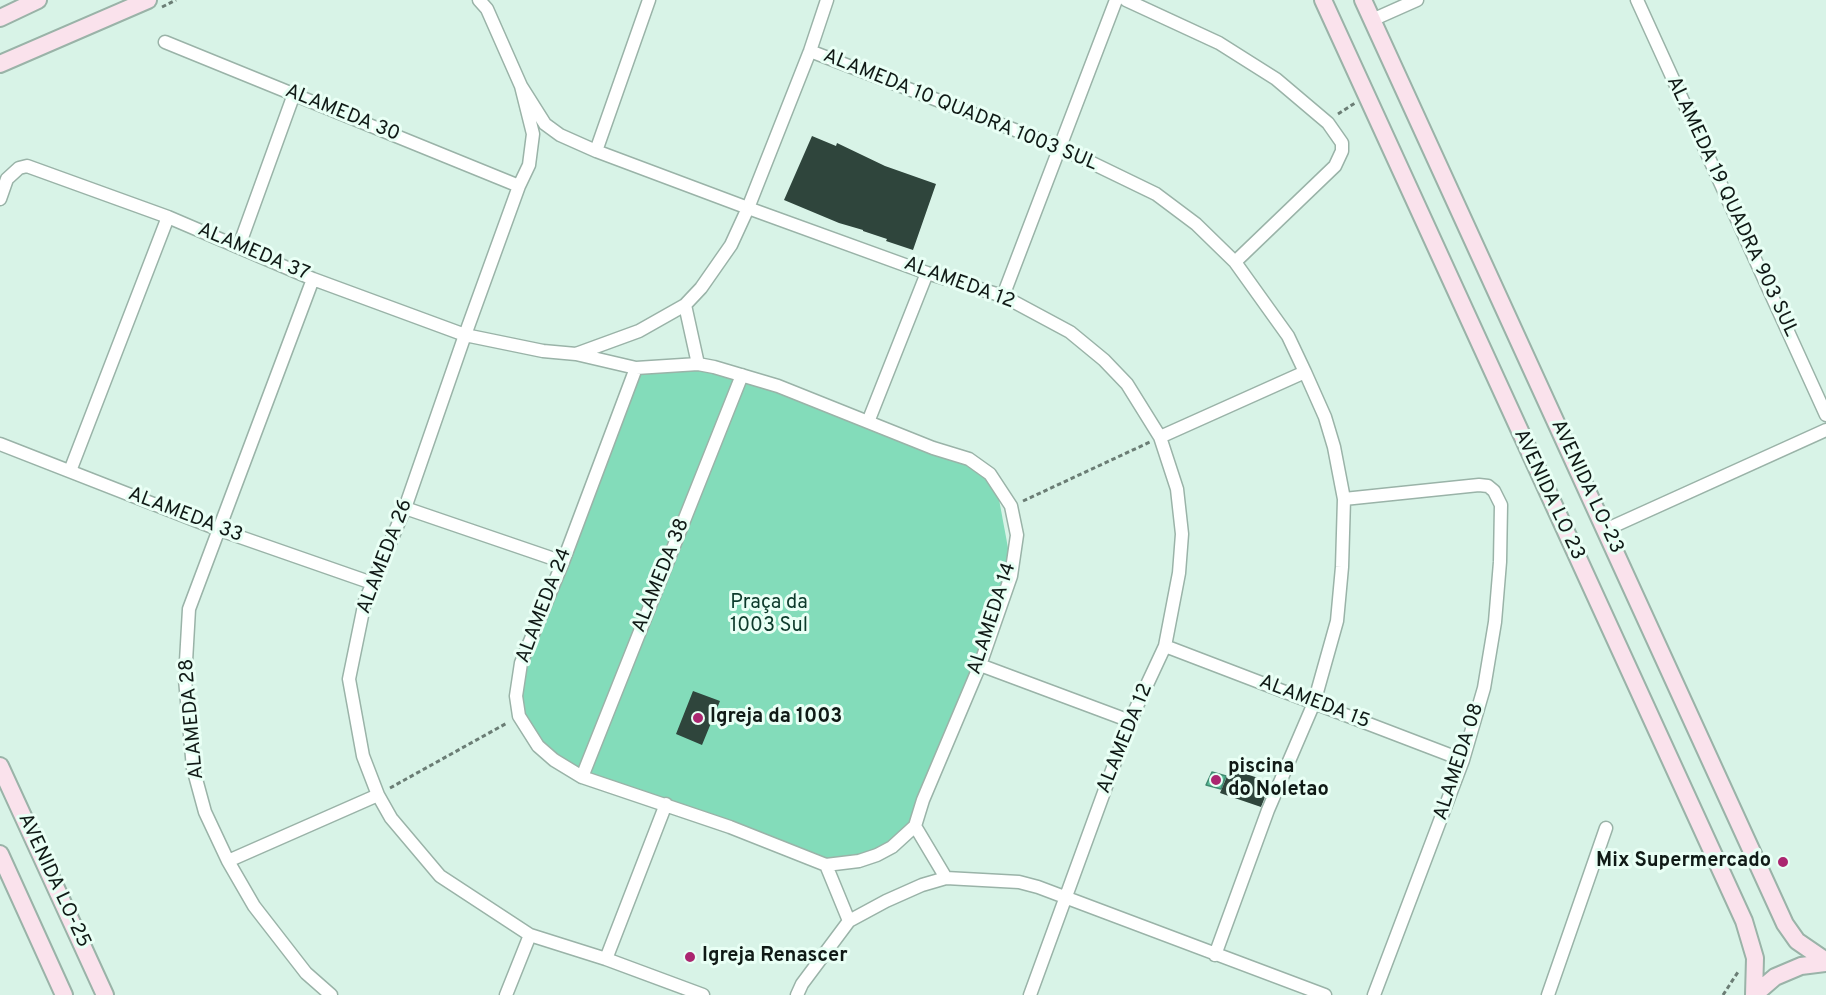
<!DOCTYPE html>
<html>
<head>
<meta charset="utf-8">
<style>
  body { margin:0 }
  canvas { display:block; background:#d8f3e7 }
</style>
</head>
<body>
<canvas width="1826" height="995"></canvas>
<script>
const ctx = document.querySelector('canvas').getContext('2d');
ctx.lineJoin = 'round';
function fill(path, color) { ctx.fillStyle = color; ctx.fill(path, 'evenodd'); }
const poly = rows => new Path2D(rows.map(r => 'M' + r).join(''));
function stroke(path, color, width, dash) { ctx.strokeStyle = color; ctx.lineWidth = width; ctx.lineCap = dash ? 'butt' : 'round'; ctx.setLineDash(dash || []); ctx.stroke(path); }
function label(font, color, halo, rows, align = 'center') {
  ctx.font = font + ' Overpass,sans-serif'; ctx.lineWidth = 6; ctx.setLineDash([]); ctx.textBaseline = 'middle'; ctx.strokeStyle = halo; ctx.fillStyle = color; for (const [text, x, y, turn = 0] of rows) {
    ctx.save(); ctx.translate(x, y); ctx.rotate((+turn || 0) * Math.PI / 180); ctx.textAlign = isNaN(turn) ? turn : align; if (halo) ctx.strokeText(text, 0, 0); ctx.fillText(text, 0, 0); ctx.restore();
  }
}
fill(poly([
  [698,364,953,454,996,483,1013,575,914,828,877,855,826,865,572,771,519,716,529,641,636,368]
]), '#83dcba');
const water = poly([
  [1212,772,1226,776,1221,789,1206,785,1212,772]
]);
fill(water, '#56ba97');
stroke(water, '#418a70', 1.5);
fill(poly([
  [812,136,836,146,837,143,885,166,936,184,913,250,886,241,887,239,863,231,863,230,839,223,784,200],
  [693,691,720,701,702,745,676,734],
  [1230,769,1271,782,1261,807,1220,793]
]), '#2f453c');
const street = poly([
  [479,0,487,9,521,86,533,134,529,165,519,186,465,335,405,508,365,601,349,679,363,756,378,795,391,818,440,876,530,935,606,959,703,995],
  [1126,0,1219,43,1276,79,1328,123,1342,143,1342,151,1335,166,1235,262],
  [1637,0,1826,415],
  [1372,20,1417,0],
  [165,42,519,186],
  [810,51,1059,147,1156,194,1196,224,1235,262,1288,336,1305,372,1325,417,1334,447,1344,499,1342,567,1337,621,1314,703,1268,810,1215,955],
  [521,86,545,124,560,135,596,151,748,208,927,273,1003,296,1070,332,1104,360,1127,384,1160,437,1177,489,1182,534,1179,573,1165,646,1130,721,1030,995],
  [596,151,649,0],
  [0,199,7,179,19,168,27,166,168,217,313,279,465,335,543,351,576,354,639,331,685,305,701,288,731,245,748,208,810,51,827,0],
  [239,246,294,94],
  [313,279,189,609,185,679,193,768,205,812,228,861,254,906,306,973,331,995],
  [1003,296,1116,0],
  [685,305,698,364],
  [576,354,636,368,698,364,714,367,778,386,933,448,969,459,990,474,1011,506,1017,535,1011,576,980,665,923,800,915,826,892,847,877,855,859,861,826,865,730,827,582,777,554,760,538,746,519,716,516,696,521,663,563,562,636,368],
  [868,422,927,273],
  [1160,437,1305,372],
  [0,444,220,530,372,583],
  [70,471,168,217],
  [1344,499,1479,485,1488,486,1494,491,1501,505,1500,562,1495,622,1484,688,1463,760,1374,995],
  [405,508,563,562],
  [1605,530,1826,430],
  [1165,646,1463,760],
  [980,665,1130,721],
  [582,777,742,375],
  [915,826,946,878],
  [228,861,378,795],
  [826,865,849,921],
  [606,959,666,804],
  [506,995,530,935],
  [797,995,802,984,849,921,886,901,922,885,946,878,1019,882,1038,887,1325,995],
  [1548,995,1606,828]
]);
const secondary = poly([
  [1323,0,1744,921,1755,958,1754,995],
  [1363,0,1785,924,1797,941,1826,961],
  [0,18,38,0],
  [0,64,148,0],
  [0,766,105,995],
  [0,854,64,995],
  [1754,995,1775,977,1801,966,1826,963]
]);
stroke(street, '#9ab3a8', 15);
stroke(secondary, '#9ab3a8', 20);
stroke(poly([
  [162,7,176,0],
  [1338,114,1355,103],
  [1023,501,1150,442],
  [390,788,507,723],
  [1723,995,1738,972]
]), '#6b7d75', 3, [4.5, 3]);
stroke(street, '#fff', 12);
stroke(secondary, '#fae2ec', 16);
for (const [x, y, r, color] of [
  [698,718,6,"#ab2670"],
  [1216,780,6,"#ab2670"],
  [1783,862,6,"#ab2670"],
  [690,957,6,"#ab2670"]
]) { const dot = new Path2D(); dot.arc(x, y, r, 0, 2 * Math.PI); ctx.fillStyle = color; ctx.fill(dot); stroke(dot, '#e9fff5', 2); }
label('20px', '#101a16', '#e9fff5', [
  ["ALAMEDA 10 QUADRA 1003 SUL",960,111,22],
  ["ALAMEDA 30",342,114,22],
  ["ALAMEDA 19 QUADRA 903 SUL",1731,207,65],
  ["ALAMEDA 37",253,253,23],
  ["ALAMEDA 12",959,284,20],
  ["AVENIDA LO-23",1586,487,65],
  ["AVENIDA LO 23",1548,495,65],
  ["ALAMEDA 33",185,516,21],
  ["ALAMEDA 26",386,557,-69],
  ["ALAMEDA 38",662,576,-68],
  ["ALAMEDA 24",545,606,-69],
  ["ALAMEDA 14",993,619,-72],
  ["ALAMEDA 15",1314,703,21],
  ["ALAMEDA 28",193,719,-95],
  ["ALAMEDA 12",1126,739,-68],
  ["ALAMEDA 08",1460,762,-72],
  ["AVENIDA LO-25",53,881,65]
]);
label('20px', '#0c3a2b', '#e9fff5', [
  ["Praça da",769,604],
  ["1003 Sul",769,627]
]);
label('bold 20px', '#101a16', '#e9fff5', [
  ["Igreja da 1003",710,718],
  ["piscina",1228,768],
  ["do Noletao",1228,791],
  ["Mix Supermercado",1771,862,"right"],
  ["Igreja Renascer",702,957]
], 'left');
</script>
</body>
</html>
